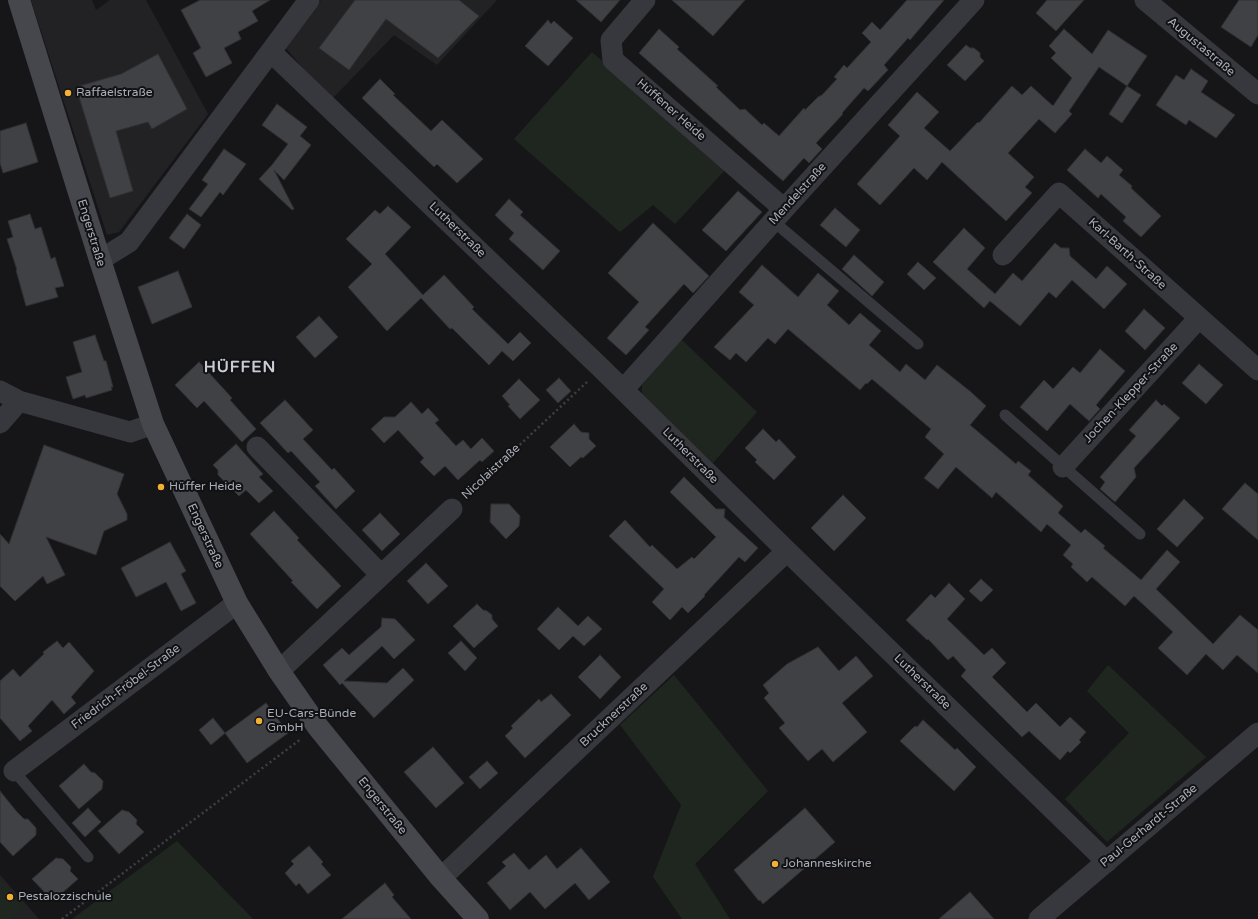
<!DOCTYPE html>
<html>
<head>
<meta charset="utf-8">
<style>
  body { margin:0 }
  canvas { display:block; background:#161618 }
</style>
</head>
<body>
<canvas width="1258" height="919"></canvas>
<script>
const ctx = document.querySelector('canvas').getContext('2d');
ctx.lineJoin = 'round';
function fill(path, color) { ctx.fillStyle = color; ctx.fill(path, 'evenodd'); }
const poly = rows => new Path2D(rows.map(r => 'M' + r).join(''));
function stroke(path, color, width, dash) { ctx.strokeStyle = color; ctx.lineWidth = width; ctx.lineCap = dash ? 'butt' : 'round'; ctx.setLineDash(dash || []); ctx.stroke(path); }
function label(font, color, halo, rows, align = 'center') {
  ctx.font = font + ' "Varela Round",sans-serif'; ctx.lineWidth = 4; ctx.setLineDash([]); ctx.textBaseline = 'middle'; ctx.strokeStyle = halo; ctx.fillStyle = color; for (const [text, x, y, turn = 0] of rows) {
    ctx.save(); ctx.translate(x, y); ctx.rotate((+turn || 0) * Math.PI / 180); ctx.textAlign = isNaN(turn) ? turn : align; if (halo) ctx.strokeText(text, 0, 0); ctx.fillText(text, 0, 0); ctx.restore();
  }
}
fill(poly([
  [31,0,92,0,96,10,110,0,146,0,208,114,119,232,107,235],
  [321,0,497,0,437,65,394,35,330,101,286,48],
  [0,875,39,919,0,919]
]), '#222225');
fill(poly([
  [592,52,726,169,675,224,653,205,620,232,514,139],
  [680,338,757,412,713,463,642,395,642,385],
  [1108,665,1206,757,1107,842,1065,799,1129,733,1087,691],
  [674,675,768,791,695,864,730,919,682,919,653,877,681,805,620,725],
  [177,841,253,919,72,919],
  [0,879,24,906,9,919,0,919]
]), '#1e261f');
const building = poly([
  [200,0,270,0,252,11,258,21,238,32,241,39,224,48,232,63,206,77,193,53,201,48,181,10,200,0],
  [355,0,459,0,479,16,438,58,386,19,349,70,319,48,355,0],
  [576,0,620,0,601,22,576,0],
  [672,0,745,0,713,36,672,0],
  [907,0,944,0,910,40,908,38,884,65,888,70,868,91,864,88,842,113,843,114,816,143,822,149,809,163,804,158,783,181,639,53,659,29,679,47,677,49,718,86,716,87,740,110,745,109,762,125,764,123,779,136,804,108,805,110,818,97,822,95,837,79,834,77,844,65,847,68,871,42,862,33,872,22,880,30,907,0],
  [1047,0,1084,0,1056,31,1036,13,1047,0],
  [1239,0,1258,0,1258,35,1251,47,1221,27,1239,0],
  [548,20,551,24,554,21,573,38,548,66,525,46,548,20],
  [1064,29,1092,54,1108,30,1147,56,1127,86,1141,95,1122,123,1109,114,1127,86,1099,67,1069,111,1072,114,1055,133,1039,119,1008,153,1034,177,1025,187,1032,193,1006,221,942,162,927,180,914,168,880,205,857,184,900,136,888,125,917,92,939,112,924,128,950,151,978,122,979,123,1012,86,1022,95,1031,86,1053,106,1072,78,1051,58,1056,53,1049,46,1064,29],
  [966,45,970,48,974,48,980,53,980,57,984,61,965,81,947,65,966,45],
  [158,54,187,109,152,129,148,122,116,131,133,191,110,198,76,87,121,74,158,54],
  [1191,69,1208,81,1201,92,1235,115,1216,138,1189,120,1186,125,1156,105,1176,75,1184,80,1191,69],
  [380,79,395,94,393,95,431,131,442,120,483,159,457,183,437,164,434,167,362,98,380,79],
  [277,104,307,127,300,136,311,145,284,180,274,170,294,209,292,210,259,179,272,165,288,144,262,125,277,104],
  [26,123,38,162,3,173,0,163,0,131,26,123],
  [224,149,246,164,223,195,220,192,201,217,189,209,208,184,202,180,224,149],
  [1085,149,1101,163,1107,156,1123,170,1119,175,1132,186,1131,188,1161,216,1141,237,1123,221,1126,217,1101,194,1098,198,1067,170,1085,149],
  [738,191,762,212,726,251,702,230,738,191],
  [509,199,523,212,520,215,560,251,543,270,509,239,514,233,495,215,509,199],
  [388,206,411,227,385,254,423,295,444,275,474,307,472,309,508,344,520,332,531,343,513,361,502,351,489,365,452,328,450,329,421,298,387,331,348,287,372,264,346,239,375,210,380,214,388,206],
  [835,208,860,230,846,247,820,225,835,208],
  [30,214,35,229,41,227,51,259,55,257,64,286,55,288,58,297,26,306,16,270,17,270,7,239,13,237,8,221,30,214],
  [187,214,201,225,184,249,169,238,187,214],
  [653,223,709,276,693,293,684,284,645,327,649,330,626,355,607,338,639,302,608,273,653,223],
  [964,228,985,248,967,269,995,294,1013,273,1022,281,1055,243,1061,248,1069,248,1070,256,1096,279,1107,266,1127,284,1104,309,1072,280,1056,298,1049,292,1020,326,990,301,984,308,933,262,964,228],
  [854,255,884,282,872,296,842,269,854,255],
  [918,262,936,278,924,290,907,274,918,262],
  [762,265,798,297,818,273,839,291,827,305,849,325,860,313,881,331,869,345,900,372,906,364,925,380,937,365,971,392,986,406,970,425,1016,464,1018,461,1031,471,1028,475,1063,506,1058,513,1081,533,1085,529,1105,546,1103,548,1141,580,1167,550,1180,562,1156,589,1213,644,1240,615,1258,630,1258,673,1237,655,1223,670,1206,654,1187,675,1158,648,1173,632,1134,596,1125,606,1092,577,1087,582,1071,567,1073,564,1063,555,1071,545,1047,524,1041,532,996,492,992,498,956,467,938,489,924,478,944,454,925,437,931,429,872,379,867,384,866,383,860,390,788,329,775,344,768,338,746,362,736,353,730,360,714,347,754,305,739,292,762,265],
  [178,271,192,307,152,324,138,287,178,271],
  [1144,309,1165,328,1145,350,1125,331,1144,309],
  [319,316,338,337,315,358,296,337,319,316],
  [95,335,104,361,106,361,113,387,111,387,112,390,86,398,85,395,73,399,66,377,82,372,73,342,95,335],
  [1100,349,1125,371,1096,405,1100,409,1089,421,1070,404,1047,431,1020,407,1044,380,1053,389,1073,367,1080,373,1100,349],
  [199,362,232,398,230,400,256,429,242,442,204,401,197,408,175,385,199,362],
  [1199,364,1223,385,1206,404,1182,383,1199,364],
  [559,378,571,391,558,403,546,390,559,378],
  [519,379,540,400,520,419,508,406,510,405,502,396,519,379],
  [285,400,313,430,303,439,332,470,334,468,355,491,336,509,315,486,320,482,291,451,288,453,260,423,285,400],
  [1156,400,1162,406,1164,404,1180,418,1134,468,1136,477,1115,502,1100,489,1105,482,1100,477,1136,436,1129,430,1156,400],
  [411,402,422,414,428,408,439,420,435,423,456,446,463,440,471,449,482,438,494,451,482,462,480,460,458,480,445,466,434,476,420,462,424,458,398,430,384,443,371,429,384,417,395,417,411,402],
  [574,424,581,432,589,433,589,439,596,446,583,458,581,457,570,467,550,447,574,424],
  [763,429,776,442,779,439,796,457,774,480,755,462,757,460,745,448,763,429],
  [236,444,263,474,259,477,273,491,259,503,246,490,239,496,218,475,218,470,213,465,236,444],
  [44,445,124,474,117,494,127,514,127,520,104,531,96,555,46,537,65,575,47,584,43,576,15,601,0,586,0,534,9,544,44,445],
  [684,477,716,509,725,509,724,517,758,548,745,562,739,557,704,595,705,596,688,613,682,607,670,620,652,602,664,589,609,536,625,520,650,547,652,545,677,569,692,557,694,559,716,537,670,492,684,477],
  [1245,483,1258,494,1258,540,1222,509,1245,483],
  [843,495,866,518,834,551,811,528,843,495],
  [1184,499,1204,518,1177,547,1157,529,1184,499],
  [491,504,509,504,520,516,519,526,506,539,490,522,491,504],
  [274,511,299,538,297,540,341,586,317,609,291,582,293,581,250,534,274,511],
  [380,513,400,534,382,551,362,530,380,513],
  [170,542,186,571,181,574,196,603,181,611,166,582,136,597,121,568,170,542],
  [426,563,448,586,428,604,407,581,426,563],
  [981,579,993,590,981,602,969,591,981,579],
  [949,583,965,599,947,619,984,655,992,648,1006,663,992,677,1027,712,1036,703,1060,727,1070,717,1086,732,1079,740,1081,742,1070,753,1068,751,1060,760,1029,731,1022,737,961,676,966,670,953,656,948,660,928,639,927,640,906,620,931,594,935,598,949,583],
  [477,604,483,610,487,611,492,615,492,619,498,626,474,648,453,626,477,604],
  [558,607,578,626,588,616,602,629,584,646,573,636,559,650,537,629,558,607],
  [382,618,395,619,415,640,394,659,382,646,344,681,387,683,403,668,414,680,374,718,342,683,340,685,323,665,342,648,349,655,381,627,382,618],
  [57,641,63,648,69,642,94,671,71,697,76,703,64,714,52,700,28,726,32,731,20,741,0,718,0,681,13,669,20,677,44,654,43,652,57,641],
  [461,641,477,658,465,671,448,653,461,641],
  [818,647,839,671,856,656,873,676,842,703,867,732,833,762,822,749,808,761,779,728,785,723,764,698,769,693,763,685,787,664,818,647],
  [600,655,621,677,600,699,578,677,600,655],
  [551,694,571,715,525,758,505,736,513,728,511,726,539,699,541,702,551,694],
  [266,703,288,733,247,763,225,733,266,703],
  [213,718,225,733,211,745,199,730,213,718],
  [923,720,955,750,957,748,976,767,954,791,900,741,915,726,917,727,923,720],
  [433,747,464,783,436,808,404,772,433,747],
  [487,761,498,773,480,789,469,777,487,761],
  [84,764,91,772,95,773,103,781,102,789,79,809,59,786,84,764],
  [0,791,17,812,24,819,28,819,36,828,36,835,13,856,0,842,0,791],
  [88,808,101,822,85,837,72,823,88,808],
  [805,808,835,842,763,904,760,900,759,901,734,870,805,808],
  [122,810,129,812,137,820,136,824,144,832,119,854,98,831,122,810],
  [309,846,323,862,321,864,331,875,308,894,299,883,296,886,285,873,294,864,291,861,309,846],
  [581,848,610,882,589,900,575,883,545,909,530,892,510,910,487,883,506,866,502,862,514,853,529,870,546,855,557,869,581,848],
  [56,858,63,859,71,867,70,871,78,879,53,901,32,879,56,858],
  [385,883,394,895,392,897,411,919,342,919,385,883],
  [970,892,994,919,939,919,970,892]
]);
fill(building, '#404145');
stroke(building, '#303034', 1);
stroke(poly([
  [465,496,587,382],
  [62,919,301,739]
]), '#3d3f44', 2.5, [2, 3]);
stroke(poly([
  [773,221,918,344],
  [1005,415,1140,534],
  [14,771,88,857]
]), '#37383d', 11);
stroke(poly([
  [645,0,611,40,613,60,784,209],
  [1145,0,1258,94],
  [271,52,601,368,787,551,1107,862],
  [1003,255,1059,193,1258,370],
  [100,260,129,242,309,0],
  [623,390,784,209,974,0],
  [0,391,19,401,130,432,153,424],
  [0,423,19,401],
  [257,447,381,575],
  [1063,467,1199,318],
  [279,671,452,509],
  [14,771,237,603],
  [441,878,787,551],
  [1039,919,1258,733]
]), '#37383d', 21);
stroke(poly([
  [19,0,100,260,153,424,237,603,279,671,318,727,441,878,478,919]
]), '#45474d', 22);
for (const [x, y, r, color] of [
  [68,93,4,"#f2b134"],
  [161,487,4,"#f2b134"],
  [259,721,4,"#f2b134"],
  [775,864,4,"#f2b134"],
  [10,897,4,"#f2b134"]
]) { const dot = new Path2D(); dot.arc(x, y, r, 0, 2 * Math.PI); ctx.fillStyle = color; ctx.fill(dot); stroke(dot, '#111113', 1.5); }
label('12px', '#a8adb8', '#111113', [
  ["Augustastraße",1201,47,40],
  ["Hüffener Heide",671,110,41],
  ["Mendelstraße",798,194,-48],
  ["Lutherstraße",457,230,44],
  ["Engerstraße",91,233,73],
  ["Karl-Barth-Straße",1127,254,42],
  ["Jochen-Klepper-Straße",1131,393,-47],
  ["Lutherstraße",690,456,45],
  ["Nicolaistraße",491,472,-43],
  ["Engerstraße",205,536,65],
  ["Lutherstraße",922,682,44],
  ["Friedrich-Fröbel-Straße",126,687,-37],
  ["Brucknerstraße",614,715,-43],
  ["Engerstraße",382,806,51],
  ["Paul-Gerhardt-Straße",1149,826,-40]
]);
label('12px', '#a8adb8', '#111113', [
  ["Raffaelstraße",76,93],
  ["Hüffer Heide",169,487],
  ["EU-Cars-Bünde",267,714],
  ["GmbH",267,728],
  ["Johanneskirche",783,864],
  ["Pestalozzischule",18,897]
], 'left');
ctx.letterSpacing = '1px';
label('bold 16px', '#c9ccd4', '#111113', [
  ["HÜFFEN",240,368]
]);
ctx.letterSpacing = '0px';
</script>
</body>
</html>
